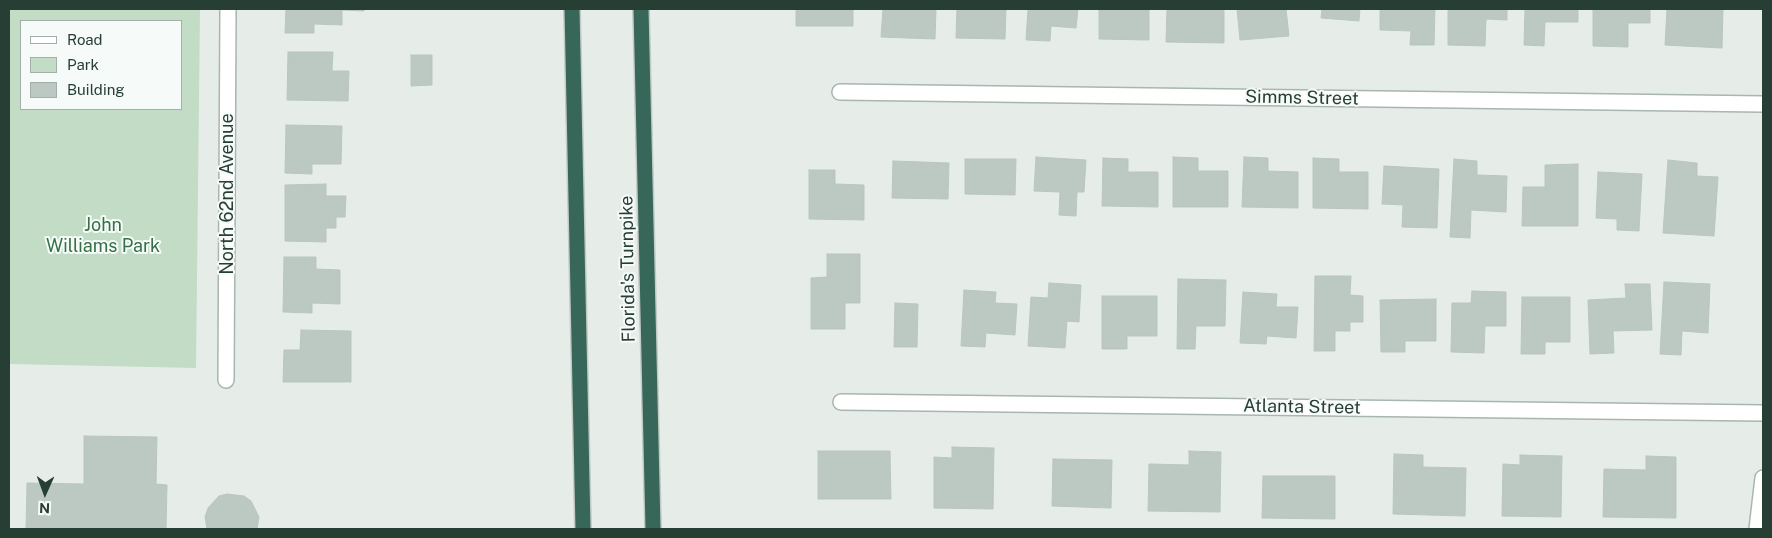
<!DOCTYPE html>
<html>
<head>
<meta charset="utf-8">
<style>
  body { margin:0 }
  #map { position:relative; width:1772px; height:538px; overflow:hidden; background:#e6ede9; font-family:"Public Sans",sans-serif }
  canvas { display:block }
  .frame { position:absolute; inset:0; border:10px solid #273e35; pointer-events:none }
  .legend { position:absolute; left:20px; top:20px; width:162px; height:90px; box-sizing:border-box; background:#f6faf8; border:1px solid #a3afaa; margin:0; padding:6px 9px; list-style:none; font-size:15px; color:#273e35 }
  .legend li { display:flex; align-items:center; gap:10px; height:25px }
  .legend b { width:25px; border:1px solid #a3afaa }
  .north { position:absolute; left:20px; top:468px; width:50px; height:50px; -webkit-text-stroke:4px #f6faf8; paint-order:stroke; rotate:182deg; font-size:14px; font-weight:700; line-height:20px; text-align:center; color:#273e35 }
  .north::after { content:''; display:block; margin:auto; width:18px; height:22px; background:#273e35; clip-path:polygon(50% 0,100% 100%,50% 72%,0 100%) }
</style>
</head>
<body>
<div id="map">
<canvas width="1772" height="538"></canvas>
<div class="frame"></div>
<ul class="legend">
<li><b style="height:6px;background:#fff"></b>Road</li>
<li><b style="height:14px;background:#c2dcc6"></b>Park</li>
<li><b style="height:14px;background:#bcc8c2"></b>Building</li>
</ul>
<div class="north">N</div>
</div>
<script>
const ctx = document.querySelector('canvas').getContext('2d');
ctx.lineJoin = 'round';
function fill(path, color) { ctx.fillStyle = color; ctx.fill(path, 'evenodd'); }
const poly = rows => new Path2D(rows.map(r => 'M' + r).join(''));
function stroke(path, color, width, dash) { ctx.strokeStyle = color; ctx.lineWidth = width; ctx.lineCap = dash ? 'butt' : 'round'; ctx.setLineDash(dash || []); ctx.stroke(path); }
function label(font, color, halo, rows, align = 'center') {
  ctx.font = font + ' "Public Sans",sans-serif'; ctx.lineWidth = 4; ctx.setLineDash([]); ctx.textBaseline = 'middle'; ctx.strokeStyle = halo; ctx.fillStyle = color; for (const [text, x, y, turn = 0] of rows) {
    ctx.save(); ctx.translate(x, y); ctx.rotate((+turn || 0) * Math.PI / 180); ctx.textAlign = isNaN(turn) ? turn : align; if (halo) ctx.strokeText(text, 0, 0); ctx.fillText(text, 0, 0); ctx.restore();
  }
}
fill(poly([
  [9,9,200,9,196,368,9,364],
  [21,21,181,21,181,109,21,109]
]), '#c2dcc6');
const building = poly([
  [286,9,364,9,364,11,342,10,342,25,314,24,314,33,285,33,286,9],
  [796,9,853,9,853,26,796,26,796,9],
  [883,9,936,9,935,39,881,37,883,9],
  [957,9,1006,9,1005,39,956,38,957,9],
  [1028,9,1078,9,1076,28,1051,26,1050,41,1026,40,1028,9],
  [1099,9,1149,9,1149,40,1099,39,1099,9],
  [1167,9,1224,9,1224,43,1166,42,1167,9],
  [1237,9,1286,9,1289,36,1240,40,1237,9],
  [1322,9,1360,9,1359,21,1321,18,1322,9],
  [1380,9,1435,9,1434,45,1410,45,1411,31,1380,30,1380,9],
  [1448,9,1507,9,1507,20,1486,19,1485,46,1448,45,1448,9],
  [1525,9,1578,9,1578,22,1545,22,1544,46,1524,45,1525,9],
  [1593,9,1650,9,1650,23,1628,23,1628,47,1593,46,1593,9],
  [1667,9,1723,9,1722,48,1665,45,1667,9],
  [288,52,333,52,332,71,349,71,348,101,287,100,288,52],
  [411,55,432,55,432,85,411,86,411,55],
  [286,125,342,126,341,164,312,164,312,174,285,173,286,125],
  [1036,157,1086,160,1084,192,1077,192,1076,216,1059,215,1060,192,1034,191,1036,157],
  [1173,157,1198,158,1198,171,1228,171,1228,207,1173,207,1173,157],
  [1244,157,1268,158,1268,171,1298,172,1298,208,1242,207,1244,157],
  [1103,158,1128,159,1128,172,1158,172,1158,207,1102,206,1103,158],
  [1313,158,1339,159,1339,172,1368,172,1368,209,1313,208,1313,158],
  [965,159,1016,159,1015,195,965,194,965,159],
  [1454,159,1477,161,1477,175,1507,176,1506,212,1471,210,1470,238,1450,237,1454,159],
  [1668,160,1697,163,1697,176,1718,177,1714,236,1663,233,1668,160],
  [893,161,949,163,948,199,892,198,893,161],
  [1578,164,1578,226,1522,226,1523,187,1545,187,1545,165,1578,164],
  [1384,166,1439,169,1437,228,1402,227,1403,205,1382,204,1384,166],
  [809,170,835,170,835,184,864,185,864,220,809,219,809,170],
  [1598,172,1642,174,1639,231,1617,230,1617,219,1596,218,1598,172],
  [326,184,326,196,346,196,345,217,336,217,336,228,326,228,326,242,285,241,285,185,326,184],
  [827,254,860,254,860,303,845,303,845,329,811,329,811,278,827,277,827,254],
  [284,257,316,257,316,269,340,270,340,304,312,303,312,313,283,312,284,257],
  [1315,276,1351,276,1350,295,1363,296,1363,322,1350,322,1350,331,1335,331,1335,351,1314,351,1315,276],
  [1178,279,1226,280,1225,326,1196,326,1195,349,1177,349,1178,279],
  [1664,282,1710,284,1708,333,1682,331,1681,355,1660,354,1664,282],
  [1049,283,1081,285,1079,322,1067,321,1065,348,1028,346,1031,297,1048,298,1049,283],
  [1625,284,1650,284,1652,330,1613,331,1614,353,1590,354,1588,300,1626,298,1625,284],
  [964,290,996,292,995,303,1017,304,1015,335,986,333,985,347,961,346,964,290],
  [1472,291,1506,292,1506,326,1485,326,1484,353,1451,352,1452,303,1471,303,1472,291],
  [1243,292,1277,294,1276,307,1298,307,1296,338,1267,336,1266,344,1240,343,1243,292],
  [1102,296,1157,296,1157,336,1127,336,1127,349,1102,349,1102,296],
  [1522,297,1570,297,1570,342,1545,342,1545,354,1521,354,1522,297],
  [1436,299,1436,341,1405,341,1405,352,1381,352,1380,300,1436,299],
  [895,303,918,304,917,347,894,347,895,303],
  [301,330,351,331,351,382,283,382,284,350,300,350,301,330],
  [84,436,157,437,156,484,167,485,166,529,26,529,27,483,84,484,84,436],
  [952,447,994,448,993,509,934,508,934,457,952,458,952,447],
  [818,451,890,451,891,499,818,499,818,451],
  [1189,451,1221,452,1220,512,1148,511,1149,464,1189,465,1189,451],
  [1394,454,1423,455,1423,467,1466,468,1465,516,1393,514,1394,454],
  [1520,455,1562,456,1561,517,1502,516,1503,464,1520,465,1520,455],
  [1646,456,1676,457,1676,518,1603,517,1604,469,1646,470,1646,456],
  [1053,459,1112,460,1111,508,1052,506,1053,459],
  [1263,476,1335,476,1335,519,1262,518,1263,476],
  [227,494,244,496,251,501,259,517,257,529,207,529,205,517,208,508,219,496,227,494]
]);
fill(building, '#bcc8c2');
stroke(building, '#b9c6bf', 1);
const minor = poly([
  [840,92,1763,104],
  [226,380,228,9],
  [841,402,1763,413],
  [1757,529,1763,478]
]);
const highway = poly([
  [572,9,583,529],
  [641,9,653,529]
]);
stroke(minor, '#a9b5af', 18);
stroke(highway, '#c3c9c6', 18);
stroke(minor, '#fff', 15);
stroke(highway, '#366758', 15);
label('18px', '#273e35', '#f6faf8', [
  ["Simms Street",1302,98,1],
  ["North 62nd Avenue",227,194,-90],
  ["Florida's Turnpike",628,269,-91],
  ["Atlanta Street",1302,407,1]
]);
label('18px', '#357046', '#f6faf8', [
  ["John",103,225],
  ["Williams Park",103,246]
]);
</script>
</body>
</html>
